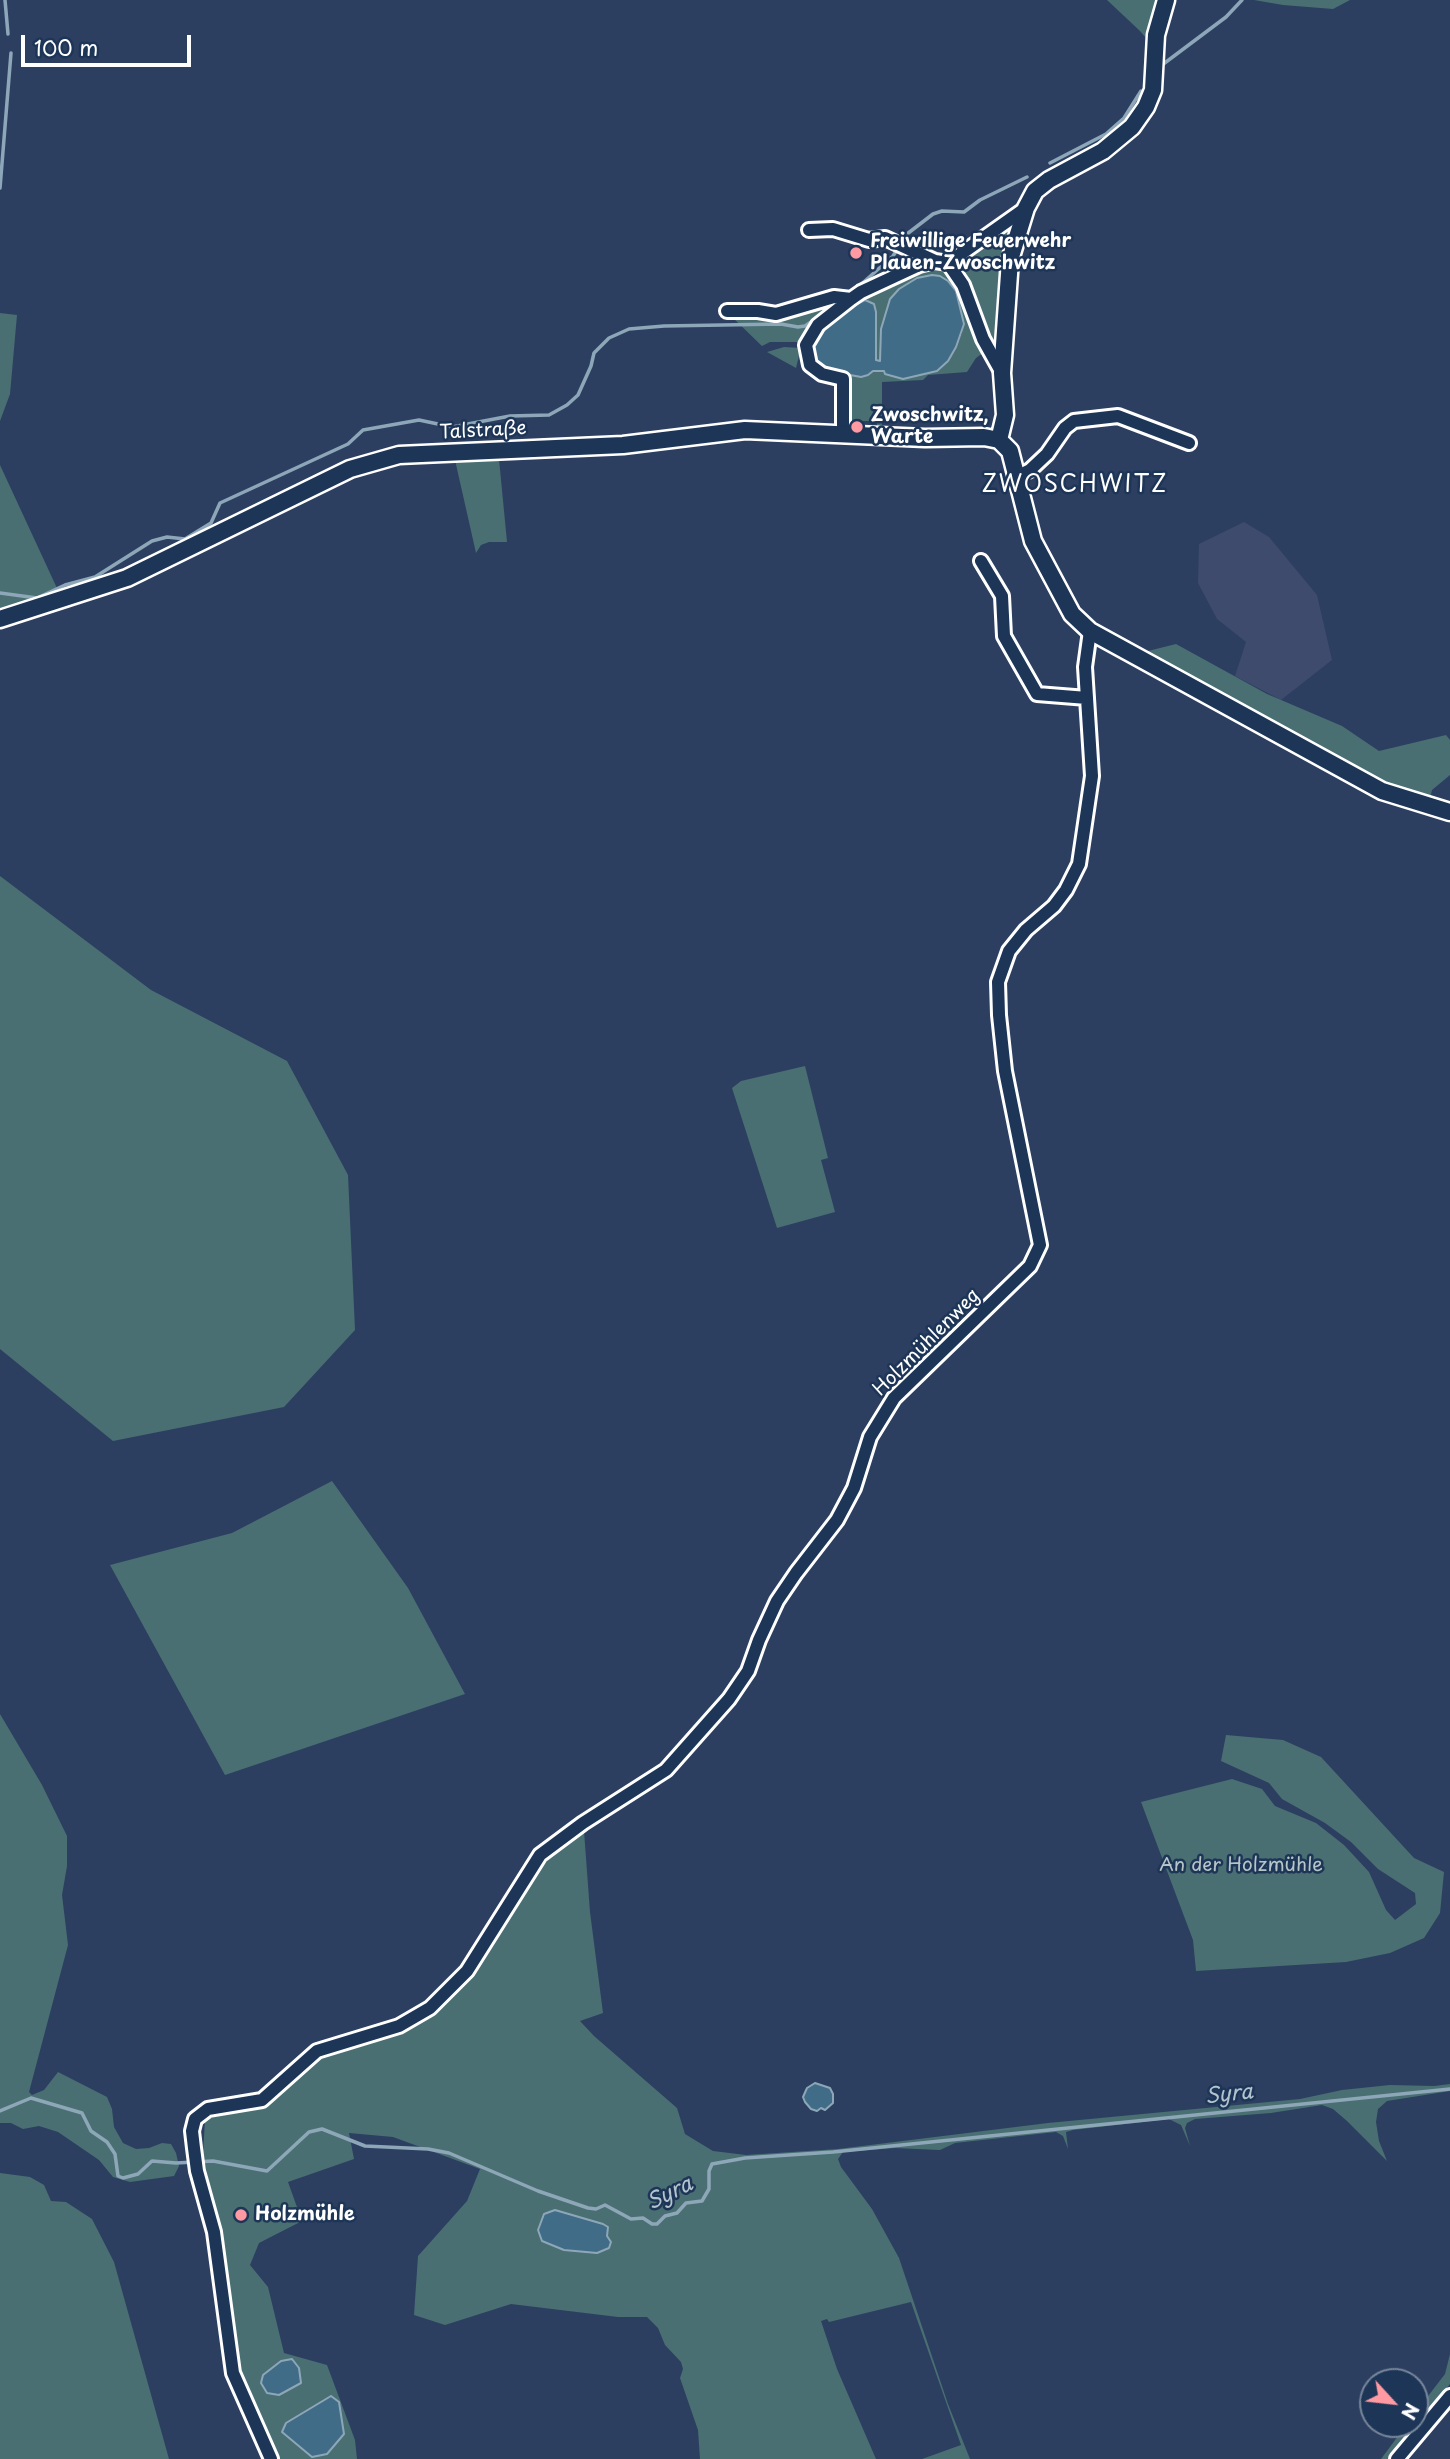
<!DOCTYPE html>
<html>
<head>
<meta charset="utf-8">
<style>
  body { margin:0 }
  #map { position:relative; width:1450px; height:2459px; overflow:hidden; background:#2c3f61; font-family:"Playpen Sans",sans-serif }
  canvas { display:block }
  .north { position:absolute; left:1359px; top:2368px; width:70px; height:70px; box-sizing:border-box; background:#1d3557; border:2px solid #77869a; border-radius:50%; rotate:117deg; font-size:19px; font-weight:700; line-height:28px; text-align:center; color:#fff }
  .north::after { content:''; display:block; margin:auto; width:24px; height:32px; background:#ff9aa2; clip-path:polygon(50% 0,100% 100%,50% 72%,0 100%) }
  .scale { position:absolute; left:21px; top:35px; width:170px; height:32px; box-sizing:border-box; border:4px solid #fff; border-top:0; padding-left:9px; font-size:21px; line-height:24px; white-space:nowrap; color:#fff; -webkit-text-stroke:5px #1d3557; paint-order:stroke }
</style>
</head>
<body>
<div id="map">
<canvas width="1450" height="2459"></canvas>
<div class="north">N</div>
<div class="scale">100 m</div>
</div>
<script>
const ctx = document.querySelector('canvas').getContext('2d');
ctx.lineJoin = 'round';
function fill(path, color) { ctx.fillStyle = color; ctx.fill(path, 'evenodd'); }
const poly = rows => new Path2D(rows.map(r => 'M' + r).join(''));
function stroke(path, color, width, dash) { ctx.strokeStyle = color; ctx.lineWidth = width; ctx.lineCap = dash ? 'butt' : 'round'; ctx.setLineDash(dash || []); ctx.stroke(path); }
function label(font, color, halo, rows, align = 'center') {
  ctx.font = font + ' "Playpen Sans",sans-serif'; ctx.lineWidth = 5; ctx.setLineDash([]); ctx.textBaseline = 'middle'; ctx.strokeStyle = halo; ctx.fillStyle = color; for (const [text, x, y, turn = 0] of rows) {
    ctx.save(); ctx.translate(x, y); ctx.rotate((+turn || 0) * Math.PI / 180); ctx.textAlign = isNaN(turn) ? turn : align; if (halo) ctx.strokeText(text, 0, 0); ctx.fillText(text, 0, 0); ctx.restore();
  }
}
fill(poly([
  [1244,522,1269,537,1317,595,1332,660,1281,700,1235,676,1246,642,1217,619,1198,583,1199,544]
]), '#3e4b6d');
fill(poly([
  [1107,0,1166,0,1152,45,1140,31],
  [1254,0,1350,0,1333,9,1283,5],
  [1009,226,1012,230,1000,345,994,351,962,275,960,263,963,257],
  [940,265,952,272,985,350,983,353,976,358,967,372,928,375,923,380,882,382,882,427,877,427,877,421,846,421,846,374,884,371,948,361,956,347,962,333,940,276,917,278,881,329,880,361,876,360,876,312,849,308,865,295,921,268],
  [830,302,839,303,803,342,770,342,762,346,732,317],
  [0,313,17,315,10,394,0,421],
  [784,347,801,348,796,368,767,352],
  [499,459,507,542,489,542,481,545,476,553,455,460],
  [0,465,62,599,0,612],
  [1176,644,1267,694,1342,726,1379,751,1446,735,1450,740,1450,775,1432,790,1428,806,1382,791,1136,654],
  [0,876,151,990,287,1061,348,1175,355,1330,284,1407,113,1441,0,1349],
  [805,1066,828,1158,821,1160,835,1212,777,1228,732,1088,741,1081],
  [332,1481,408,1588,465,1694,225,1775,110,1565,232,1533],
  [0,1714,42,1785,67,1836,67,1866,62,1895,68,1945,29,2092,32,2095,44,2090,58,2072,107,2097,112,2109,114,2127,123,2143,136,2149,149,2148,162,2143,171,2144,176,2153,179,2166,174,2176,130,2182,113,2177,99,2160,58,2132,39,2126,23,2129,11,2123,0,2123],
  [1226,1735,1283,1740,1321,1757,1414,1858,1444,1872,1440,1913,1424,1938,1390,1953,1346,1962,1196,1971,1193,1940,1141,1802,1232,1779,1262,1789,1275,1806,1316,1823,1344,1845,1369,1872,1386,1910,1395,1920,1416,1904,1415,1893,1378,1869,1351,1842,1325,1823,1282,1799,1269,1783,1221,1761],
  [584,1831,590,1912,603,2013,580,2021,594,2036,677,2108,685,2134,713,2151,746,2155,838,2149,1048,2123,1300,2099,1342,2090,1390,2085,1434,2086,1450,2084,1450,2091,1387,2101,1378,2109,1376,2122,1379,2141,1387,2161,1347,2121,1333,2109,1322,2105,1271,2113,1195,2119,1187,2123,1185,2128,1190,2146,1181,2125,1169,2119,1073,2130,1066,2132,1068,2149,1063,2136,1056,2132,955,2143,940,2150,895,2148,843,2152,838,2159,841,2167,872,2209,899,2258,948,2404,970,2459,922,2459,961,2445,911,2302,829,2322,827,2319,821,2321,837,2369,876,2459,700,2459,698,2430,680,2378,683,2369,681,2362,665,2345,658,2328,647,2317,618,2317,511,2304,445,2325,414,2315,418,2256,467,2201,480,2169,393,2137,349,2133,354,2159,288,2182,302,2221,259,2243,250,2265,268,2287,284,2353,327,2365,355,2440,357,2459,271,2459,233,2373,215,2215,203,2153,205,2121,230,2108,263,2106,326,2050,349,2048,391,2035,412,2025,441,2004,473,1975,520,1897,546,1862,567,1841],
  [0,2173,30,2177,44,2185,51,2201,66,2202,92,2219,114,2262,169,2459,0,2459],
  [1450,2354,1450,2384,1389,2459,1381,2459,1407,2424,1415,2424,1415,2413,1445,2374]
]), '#496f72');
const water = poly([
  [932,275,940,276,948,281,956,291,964,324,956,347,948,361,937,371,903,379,885,374,884,371,873,371,868,375,861,377,823,370,819,366,813,358,812,347,815,335,849,308,865,300,874,304,876,312,876,360,880,361,881,329,890,299,899,289,917,278,932,275],
  [815,2083,830,2088,833,2094,833,2103,825,2110,821,2108,817,2111,811,2109,805,2102,803,2097,807,2088,815,2083],
  [555,2210,603,2224,608,2227,607,2236,611,2242,609,2248,597,2253,564,2250,542,2241,538,2230,544,2214,555,2210],
  [292,2359,299,2368,301,2383,279,2395,267,2393,261,2383,263,2375,281,2361,292,2359],
  [331,2396,339,2402,344,2434,327,2454,312,2457,282,2432,286,2423,331,2396]
]);
fill(water, '#416c88');
stroke(water, '#8da7b8', 2);
stroke(poly([
  [5,0,8,34],
  [1162,65,1226,17,1242,0],
  [1050,163,1106,134,1124,118,1141,91],
  [0,188,11,53],
  [857,288,893,256,907,234,933,214,942,211,964,212,980,200,1027,177],
  [0,593,37,598,65,585,95,577,152,541,167,537,185,539,211,523,220,503,348,444,363,430,419,420,452,427,510,416,549,415,567,405,578,395,591,366,594,353,609,338,629,329,664,326,781,324,798,327,805,326,823,314],
  [0,2111,31,2098,82,2113,91,2131,107,2142,115,2154,118,2176,123,2178,138,2174,152,2161,176,2163,213,2161,267,2171,309,2132,322,2129,365,2146,428,2149,449,2153,538,2191,588,2208,596,2209,605,2205,631,2219,643,2218,652,2224,657,2224,665,2216,677,2213,686,2203,702,2201,709,2189,709,2171,712,2164,745,2158,833,2152,1450,2089]
]), '#8da7b8', 3.5);
const minor = poly([
  [809,230,833,229,869,240,885,238,935,261],
  [948,263,963,285,983,339,1002,373],
  [727,311,758,311,776,314,834,297,851,299,861,292,919,265,935,261,948,263,1026,208],
  [843,434,843,379,822,374,810,365,806,345,818,325,851,299],
  [1016,477,1030,470,1047,454,1065,428,1074,421,1118,416,1189,443],
  [981,561,1002,596,1004,636,1037,694,1087,698],
  [271,2459,233,2373,214,2232,197,2171,194,2148,192,2131,195,2119,208,2109,262,2100,317,2051,399,2026,430,2008,467,1971,540,1855,583,1823,666,1770,729,1699,748,1671,759,1640,777,1601,796,1573,837,1520,854,1488,870,1437,894,1398,1030,1266,1040,1245,1005,1071,999,1015,998,982,1009,951,1026,930,1054,906,1066,890,1079,864,1092,776,1085,667,1090,631],
  [1397,2459,1450,2396]
]);
const tertiary = poly([
  [999,440,1005,415,1002,373,1010,260,1026,208,1035,191,1049,180,1103,151,1132,127,1146,107,1153,90,1156,35,1166,0],
  [0,619,127,578,350,469,399,455,623,445,745,430,925,438,984,437,999,440,1010,451,1033,541,1072,614,1090,631,1382,791,1450,812]
]);
stroke(minor, '#fff', 18);
stroke(tertiary, '#fff', 21);
stroke(minor, '#1d3557', 12);
stroke(tertiary, '#1d3557', 16);
for (const [x, y, r, color] of [
  [856,253,7,"#ff9aa2"],
  [857,427,7,"#ff9aa2"],
  [241,2215,7,"#ff9aa2"]
]) { const dot = new Path2D(); dot.arc(x, y, r, 0, 2 * Math.PI); ctx.fillStyle = color; ctx.fill(dot); stroke(dot, '#1d3557', 2.5); }
label('bold 19px', '#fff', '#1d3557', [
  ["Freiwillige Feuerwehr",870,242],
  ["Plauen-Zwoschwitz",870,264],
  ["Zwoschwitz,",871,416],
  ["Warte",871,438],
  ["Holzmühle",255,2215]
], 'left');
label('19px', '#fff', '#1d3557', [
  ["Talstraße",483,431,-3],
  ["Holzmühlenweg",927,1343,-45]
]);
label('19px', '#b6c5c7', '#1d3557', [
  ["An der Holzmühle",1241,1866]
]);
label('italic 21px', '#b3c4cf', '#1d3557', [
  ["Syra",1229,2095,-6],
  ["Syra",670,2194,-26]
]);
ctx.letterSpacing = '2px';
label('23px', '#fff', '#1d3557', [
  ["ZWOSCHWITZ",1075,486]
]);
ctx.letterSpacing = '0px';
</script>
</body>
</html>
